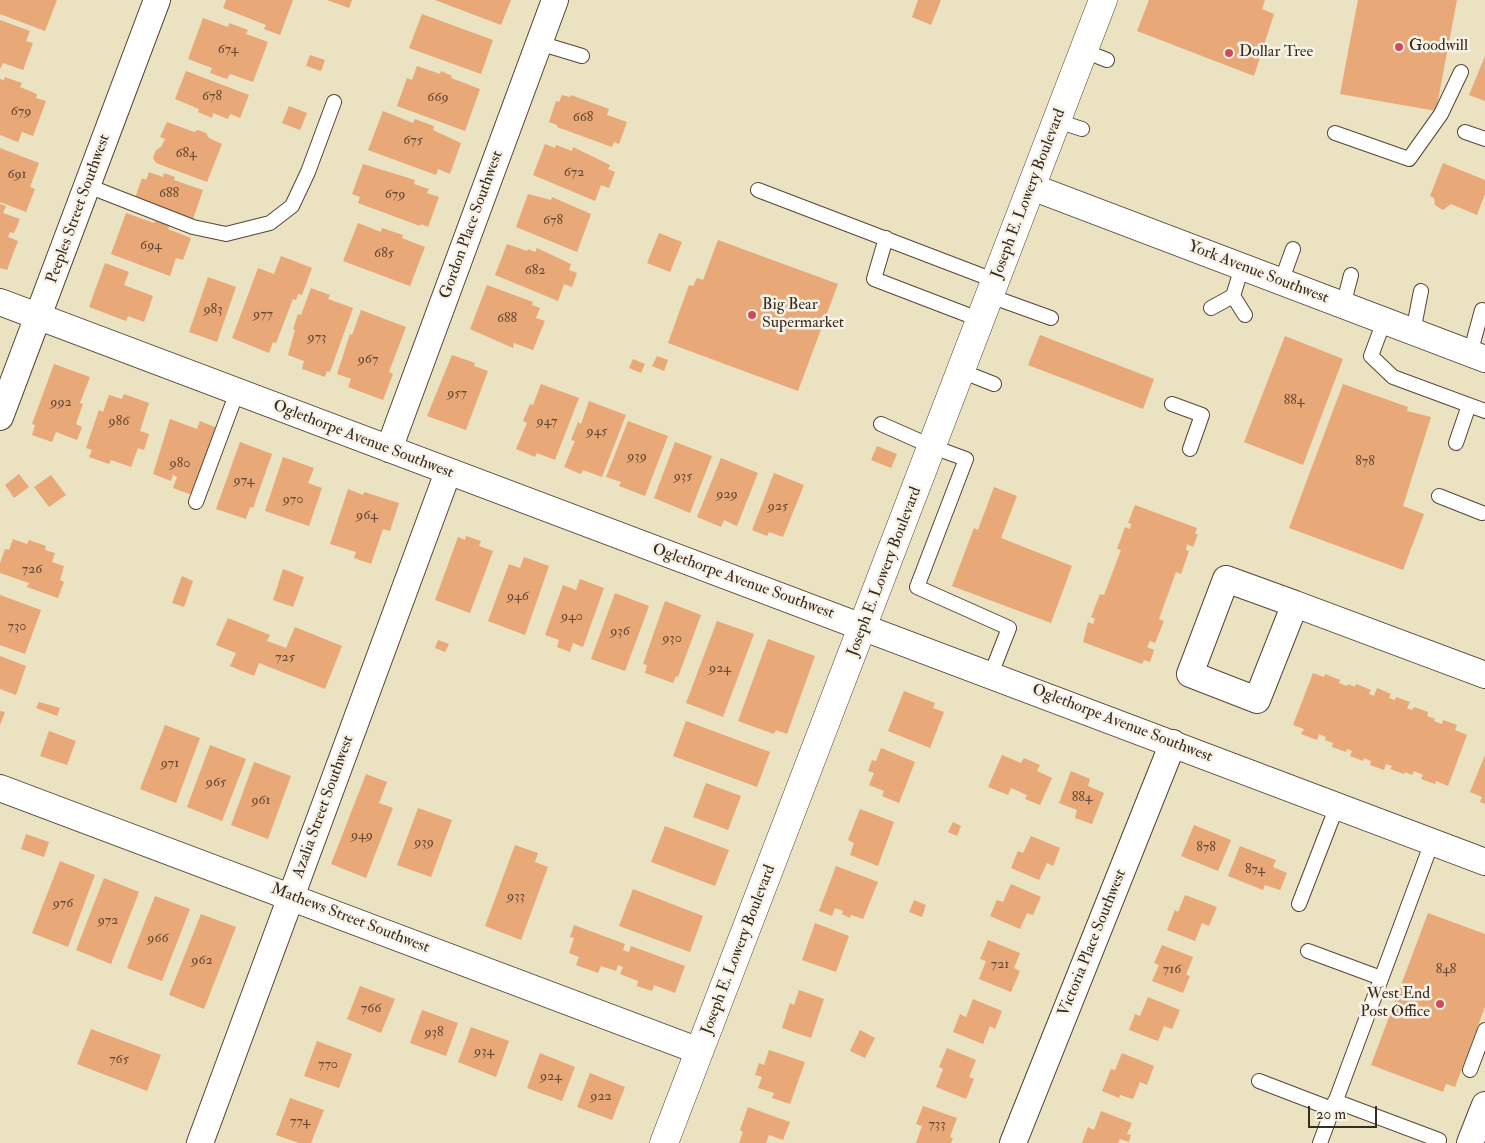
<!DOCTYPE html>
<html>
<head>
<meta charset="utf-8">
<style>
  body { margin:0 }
  #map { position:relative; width:1485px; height:1143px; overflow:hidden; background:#eae2c0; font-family:"IM FELL Double Pica",serif }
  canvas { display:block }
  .scale { position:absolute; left:1308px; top:1106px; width:69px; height:22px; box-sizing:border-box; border:2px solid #3b2a1e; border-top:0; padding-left:6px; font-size:15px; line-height:18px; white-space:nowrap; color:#3b2a1e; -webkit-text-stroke:4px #f7f3e8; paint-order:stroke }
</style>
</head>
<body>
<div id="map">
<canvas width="1485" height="1143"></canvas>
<div class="scale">20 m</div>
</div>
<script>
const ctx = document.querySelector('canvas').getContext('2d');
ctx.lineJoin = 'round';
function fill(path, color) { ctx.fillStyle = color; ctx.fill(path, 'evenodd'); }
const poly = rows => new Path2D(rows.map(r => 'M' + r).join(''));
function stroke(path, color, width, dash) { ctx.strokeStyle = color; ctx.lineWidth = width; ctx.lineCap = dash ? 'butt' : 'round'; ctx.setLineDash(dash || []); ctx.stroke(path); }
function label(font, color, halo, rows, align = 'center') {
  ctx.font = font + ' "IM FELL Double Pica",serif'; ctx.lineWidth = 5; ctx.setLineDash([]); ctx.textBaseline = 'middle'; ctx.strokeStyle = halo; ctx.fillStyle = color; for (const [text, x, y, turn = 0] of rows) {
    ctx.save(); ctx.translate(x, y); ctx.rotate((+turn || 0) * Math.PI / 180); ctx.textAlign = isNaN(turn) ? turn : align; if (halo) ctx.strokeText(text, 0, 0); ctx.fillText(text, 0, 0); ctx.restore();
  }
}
fill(poly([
  [0,0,57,0,45,31,0,14],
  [226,0,293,0,280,35,264,29,266,25,223,8],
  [327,0,352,0,349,8],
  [435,0,511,0,501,25],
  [918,0,941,0,931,25,912,17],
  [1149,0,1265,0,1262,9,1274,14,1254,76,1137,31],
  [1358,0,1457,0,1436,111,1340,94],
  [422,14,493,40,481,74,409,48],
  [203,18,228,27,229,23,248,30,246,34,268,42,253,82,230,74,227,79,210,73,212,68,188,59],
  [0,20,30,31,26,41,33,43,23,70,3,63,0,69],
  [310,55,325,60,321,71,306,66],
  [1485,56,1485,101,1469,95],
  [417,66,440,74,441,71,452,76,451,78,480,89,465,131,397,106,407,78,412,80],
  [186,71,249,95,240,118,230,114,228,119,213,113,212,118,198,112,199,109,175,99],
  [5,77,22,83,20,87,37,94,36,98,46,101,33,136,22,132,18,142,0,135,0,79,4,80],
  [562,95,570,97,571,95,609,109,607,115,627,122,619,144,614,142,612,147,557,127,557,125,549,122,556,101,559,102],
  [289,106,307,113,300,130,282,123],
  [383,111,413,123,415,119,434,126,433,130,461,143,450,174,438,169,436,175,368,150],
  [167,122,194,132,198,130,206,133,209,138,222,144,207,182,156,163,153,158,156,150,161,147,165,139,160,137],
  [545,144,555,148,556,145,572,151,573,147,610,165,608,169,615,172,609,188,601,185,595,201,533,175],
  [0,148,39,163,30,187,35,189,26,212,0,202],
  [1443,163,1485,180,1485,194,1477,215,1451,204,1443,210,1435,205,1434,198,1430,196],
  [363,164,415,180,414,184,429,189,427,193,439,197,428,227,421,224,420,226,358,203,360,197,352,194],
  [149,172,163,177,164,173,175,177,174,180,203,190,193,219,135,198,142,178,146,180],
  [528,194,551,200,552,197,591,214,577,252,516,227],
  [0,204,6,206,3,213,20,219,14,233,10,232,8,237,18,241,7,270,0,268],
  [126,213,154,223,156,220,170,225,168,229,191,238,183,260,176,258,170,276,111,254],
  [358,223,381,232,382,228,403,235,402,238,425,247,410,286,343,261],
  [659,233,682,242,670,272,647,263],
  [718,240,838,284,798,391,668,343,689,285,693,286,697,278,703,280],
  [507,244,527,251,528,249,535,252,537,248,571,264,569,270,577,273,572,287,564,284,558,301,495,275],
  [281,256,312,268,302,295,298,294,296,300,293,299,276,343,273,342,269,353,232,338,258,268,274,274],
  [105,263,129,272,124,285,153,296,144,322,128,316,126,321,89,307],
  [208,277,236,287,217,342,189,332],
  [487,285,533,302,532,305,540,308,536,318,545,321,533,350,514,343,513,348,470,329],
  [311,288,330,295,328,299,353,308,330,372,327,371,325,377,302,369,304,361,288,355,295,330,293,329,298,314,301,315],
  [361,310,406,327,389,372,393,374,383,400,348,387,351,379,337,374,350,334,352,335],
  [1040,335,1154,379,1143,409,1028,365],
  [1285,336,1343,359,1303,465,1244,442],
  [452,355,475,363,474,366,488,371,466,430,427,416],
  [657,356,668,360,664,371,652,366],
  [633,359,645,364,641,373,629,368],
  [54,364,90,377,80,403,83,404,76,424,82,427,77,440,56,432,52,442,32,435,35,425,32,424],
  [541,384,579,398,555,460,537,453,535,457,516,449,527,423,523,421,530,404,533,405],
  [1343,384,1408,407,1407,411,1431,417,1403,506,1424,514,1403,570,1289,528],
  [124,394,149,403,140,431,149,434,144,450,138,448,131,467,111,460,109,464,89,457,92,450,86,448,99,410,103,412,109,395,122,399],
  [589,401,626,415,602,477,583,470,581,474,564,467,575,441,571,440,578,422,581,424],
  [170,419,197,429,200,421,217,428,192,495,173,488,177,477,173,475,171,481,153,474],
  [628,421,668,436,645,496,619,486,621,482,606,477],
  [240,442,272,454,253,508,250,507,246,519,216,509],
  [675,442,712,456,690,513,654,498],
  [877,446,897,454,891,468,871,460],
  [283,457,314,468,308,483,322,488,309,526,265,511],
  [721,458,758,473,737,526,724,520,721,527,697,517],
  [774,473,804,485,783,537,769,532,767,536,752,530],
  [19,474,29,487,14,498,5,485],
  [51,475,66,495,49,507,34,487],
  [994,487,1017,496,1001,538,1072,566,1051,623,952,586,974,528,978,530],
  [348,489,363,495,364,492,399,503,390,531,383,529,371,564,354,558,356,552,330,544],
  [1135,505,1197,528,1195,534,1198,534,1193,547,1187,544,1186,550,1189,551,1181,574,1176,572,1159,619,1164,621,1155,643,1150,641,1147,647,1154,650,1150,662,1144,660,1142,664,1083,642,1088,622,1093,624,1095,619,1091,617,1100,594,1104,595,1121,550,1117,549,1125,527,1130,529,1131,524,1128,523],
  [466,536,481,541,479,546,493,551,470,613,435,600,458,537,465,540],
  [13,539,27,544,29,540,46,546,45,550,55,553,52,562,64,566,60,580,64,582,58,598,27,587,29,583,0,573,0,563,5,549,9,550],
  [524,557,549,566,525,635,488,621,509,564,520,568],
  [283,569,304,577,293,607,273,600],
  [182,576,193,581,184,607,172,603],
  [580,579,604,588,583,647,573,643,570,652,557,647,559,640,545,635,563,585,576,590],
  [615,593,649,606,625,671,591,659],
  [0,595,41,610,25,654,0,645],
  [665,601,701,615,678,677,676,676,673,683,645,673,647,665,643,664],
  [228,618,270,635,267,641,286,648,295,627,342,646,325,689,259,663,254,676,230,666,236,653,216,645],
  [717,621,754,634,723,717,686,703],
  [768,639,815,656,787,734,776,730,774,734,738,721],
  [438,640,449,644,445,652,435,648],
  [0,656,26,666,16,695,0,689],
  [1313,673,1324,677,1325,674,1340,680,1339,683,1347,686,1348,684,1355,687,1356,684,1371,690,1369,694,1374,696,1377,688,1391,694,1389,698,1395,700,1396,697,1410,702,1407,708,1412,710,1414,707,1428,712,1427,716,1435,719,1434,721,1442,724,1443,720,1457,725,1455,730,1467,735,1448,786,1436,781,1435,784,1421,779,1423,775,1414,771,1412,775,1405,772,1404,774,1390,769,1392,766,1386,764,1384,770,1370,765,1371,761,1364,758,1363,761,1350,756,1352,751,1347,749,1346,752,1332,747,1333,743,1325,740,1326,737,1319,734,1317,740,1301,734,1304,729,1293,725],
  [904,691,935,703,933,708,944,712,930,748,888,731],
  [39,702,60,708,57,716,36,708],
  [0,711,5,712,0,725],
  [686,721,770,752,757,787,673,756],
  [165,725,200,738,176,803,140,789],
  [49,731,76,741,67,765,40,756],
  [210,745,246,759,222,821,187,807],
  [881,748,915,762,899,803,882,796,884,791,869,785,874,773,868,771,872,760,876,761],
  [1002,755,1021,763,1024,758,1040,765,1037,771,1052,778,1040,805,1025,799,1027,795,1011,788,1008,795,988,787],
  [1485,755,1485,804,1480,802,1482,797,1470,792],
  [254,762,291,776,268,839,231,825],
  [1071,771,1090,779,1088,786,1104,793,1092,824,1075,818,1077,810,1059,803],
  [366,774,387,782,379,803,393,808,366,878,331,864],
  [706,783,741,796,728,830,693,817],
  [418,808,452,820,431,877,397,865],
  [860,809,894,822,878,866,850,855,854,843,848,840],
  [953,822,961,826,957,836,948,832],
  [1194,825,1231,840,1218,871,1181,856],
  [665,826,729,850,715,886,651,862],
  [26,834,49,842,44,857,21,849],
  [1031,836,1060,848,1053,866,1047,863,1039,880,1011,868,1018,851,1023,853],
  [515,845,538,853,535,862,548,867,521,940,485,926],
  [1240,846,1276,860,1273,867,1287,873,1280,890,1265,885,1263,890,1228,876],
  [60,861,95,875,68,947,32,933],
  [836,866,878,882,863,919,851,915,850,918,842,914,843,911,835,908,832,916,819,911],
  [104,878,139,892,111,964,76,950],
  [1011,884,1041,897,1033,915,1027,913,1020,929,990,916,997,900,1003,902],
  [633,889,703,916,690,952,619,926],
  [1185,895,1217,907,1209,926,1202,923,1195,941,1167,930,1175,910,1178,912],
  [155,896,190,909,162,981,127,968],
  [914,900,926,905,922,917,909,912],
  [1428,913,1485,934,1485,1007,1455,1087,1446,1084,1443,1092,1371,1065],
  [201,914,236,927,204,1009,169,995],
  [815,923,849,936,836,972,802,960],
  [574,925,625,944,623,950,629,952,631,946,685,966,675,993,654,985,652,991,637,986,638,981,620,974,623,967,618,965,616,971,601,966,598,973,576,965,579,957,569,953,574,938,570,937],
  [988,940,1020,953,1014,968,1020,971,1011,992,979,979,986,961,980,959],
  [1162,945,1193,957,1186,975,1190,976,1183,993,1152,981,1159,965,1154,963],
  [360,986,395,999,381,1033,347,1019],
  [799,990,824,999,811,1038,782,1028,790,1003,794,1005],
  [1148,997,1180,1010,1172,1029,1164,1026,1158,1041,1129,1030,1135,1014,1140,1016],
  [973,999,1002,1011,995,1029,990,1026,983,1044,953,1032,960,1014,966,1017],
  [422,1010,458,1023,446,1056,410,1043],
  [471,1027,509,1041,496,1077,458,1062],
  [91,1029,161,1055,147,1091,77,1064],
  [860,1030,875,1038,865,1058,850,1051],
  [317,1041,352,1054,339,1088,304,1076],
  [947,1048,976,1060,969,1077,974,1079,966,1099,936,1087,943,1069,939,1067],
  [769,1050,805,1062,790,1104,772,1098,774,1093,758,1088,762,1077,755,1075,759,1063,764,1065],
  [540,1053,575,1067,562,1101,527,1088],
  [1122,1053,1154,1066,1147,1085,1140,1082,1133,1099,1120,1095,1119,1098,1102,1091,1111,1069,1115,1070],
  [590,1073,625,1087,612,1120,577,1107],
  [290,1098,324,1110,311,1143,299,1143,276,1135],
  [923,1106,957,1118,950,1137,953,1138,951,1143,916,1143,922,1126,916,1124],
  [748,1107,790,1122,783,1140,769,1135,766,1143,739,1143,743,1132,740,1130],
  [1101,1111,1132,1123,1127,1134,1131,1135,1129,1142,1120,1139,1118,1143,1082,1143,1088,1127,1094,1130]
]), '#e8a878');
const service = poly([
  [539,43,582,56],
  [1084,51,1107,60],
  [1057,121,1082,129],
  [1465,132,1485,139],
  [1335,133,1409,159,1441,114,1461,72],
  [88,186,193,227,226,234,270,223,292,206,308,172,334,102],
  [758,190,996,281],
  [886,238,874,279,981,320],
  [1281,282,1293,249],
  [990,296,1051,318],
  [1233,296,1245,315],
  [1343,306,1351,275],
  [1211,308,1233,296,1242,267],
  [1384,321,1371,356,1393,377,1485,411],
  [1413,332,1421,291],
  [1470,354,1482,310],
  [961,371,994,384],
  [1172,404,1202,415,1190,449],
  [881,424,933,447,966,459,917,587,1009,628,991,674],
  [1456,443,1469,405],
  [1439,496,1482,513],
  [196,502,237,392],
  [1299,904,1337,806],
  [1308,951,1381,978],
  [1470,1070,1485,1030],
  [1259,1081,1332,1109],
  [1335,1101,1439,1140],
  [1320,1143,1432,842]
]);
const minor = poly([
  [1032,187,1485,359],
  [0,302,1485,862],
  [0,417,157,0],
  [389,449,555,0],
  [1226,579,1295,604,1257,700,1190,674,1226,579],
  [1295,604,1485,675],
  [0,788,699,1051],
  [200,1143,448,472],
  [1013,1143,1173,743],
  [1470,1143,1485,1105]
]);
const tertiary = poly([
  [664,1143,1103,0]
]);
stroke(service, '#554636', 16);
stroke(minor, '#554636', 28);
stroke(tertiary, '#554636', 29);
stroke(service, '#fff', 14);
stroke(minor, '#fff', 26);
stroke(tertiary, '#fff', 28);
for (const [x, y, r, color] of [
  [1399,47,5,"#d1495b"],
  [1229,53,5,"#d1495b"],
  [752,315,5,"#d1495b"],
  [1440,1004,5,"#d1495b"]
]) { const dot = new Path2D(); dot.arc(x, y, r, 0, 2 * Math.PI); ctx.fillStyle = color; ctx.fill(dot); stroke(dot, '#f7f3e8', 2); }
label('14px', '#664a34', null, [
  ["674",228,50],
  ["678",212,97],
  ["669",438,98],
  ["679",21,112],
  ["668",583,118],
  ["675",413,141],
  ["684",186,154],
  ["672",574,173],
  ["691",17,175],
  ["688",169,194],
  ["679",395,195],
  ["678",553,221],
  ["694",151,246],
  ["685",384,254],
  ["682",535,271],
  ["983",213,310],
  ["977",263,315],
  ["688",507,319],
  ["973",317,338],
  ["967",368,360],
  ["957",457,394],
  ["884",1294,401],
  ["992",61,403],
  ["986",119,422],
  ["947",547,422],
  ["945",597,432],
  ["939",637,457],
  ["878",1365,462],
  ["980",180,464],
  ["935",683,477],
  ["974",244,481],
  ["929",727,495],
  ["970",293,500],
  ["925",778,507],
  ["964",367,516],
  ["726",32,570],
  ["946",518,597],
  ["940",572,617],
  ["730",17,627],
  ["936",620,632],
  ["930",672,639],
  ["725",285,658],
  ["924",720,669],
  ["971",170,764],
  ["965",216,783],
  ["884",1082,798],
  ["961",261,801],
  ["949",362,836],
  ["939",424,843],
  ["878",1206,848],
  ["874",1255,870],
  ["933",516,897],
  ["976",63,904],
  ["972",108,921],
  ["966",158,939],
  ["962",202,961],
  ["721",1000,965],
  ["716",1172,970],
  ["848",1446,970],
  ["766",371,1009],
  ["938",434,1033],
  ["934",484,1052],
  ["765",119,1060],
  ["770",328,1065],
  ["924",551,1077],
  ["922",601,1097],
  ["774",300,1122],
  ["733",937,1125]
]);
label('16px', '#3b2a1e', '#f7f3e8', [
  ["Goodwill",1409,47],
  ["Dollar Tree",1239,53],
  ["Big Bear",762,306],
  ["Supermarket",762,324],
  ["West End",1430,995,"right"],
  ["Post Office",1430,1013,"right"]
], 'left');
label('16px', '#3b2a1e', '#f7f3e8', [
  ["Joseph E. Lowery Boulevard",1029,194,-69],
  ["Peeples Street Southwest",79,209,-70],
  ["Gordon Place Southwest",472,225,-70],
  ["York Avenue Southwest",1258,273,21],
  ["Oglethorpe Avenue Southwest",363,440,21],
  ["Joseph E. Lowery Boulevard",885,572,-69],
  ["Oglethorpe Avenue Southwest",743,582,20],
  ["Oglethorpe Avenue Southwest",1122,724,21],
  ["Azalia Street Southwest",324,807,-70],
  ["Mathews Street Southwest",350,919,21],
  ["Victoria Place Southwest",1093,943,-68],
  ["Joseph E. Lowery Boulevard",739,950,-69]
]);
</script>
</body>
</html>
